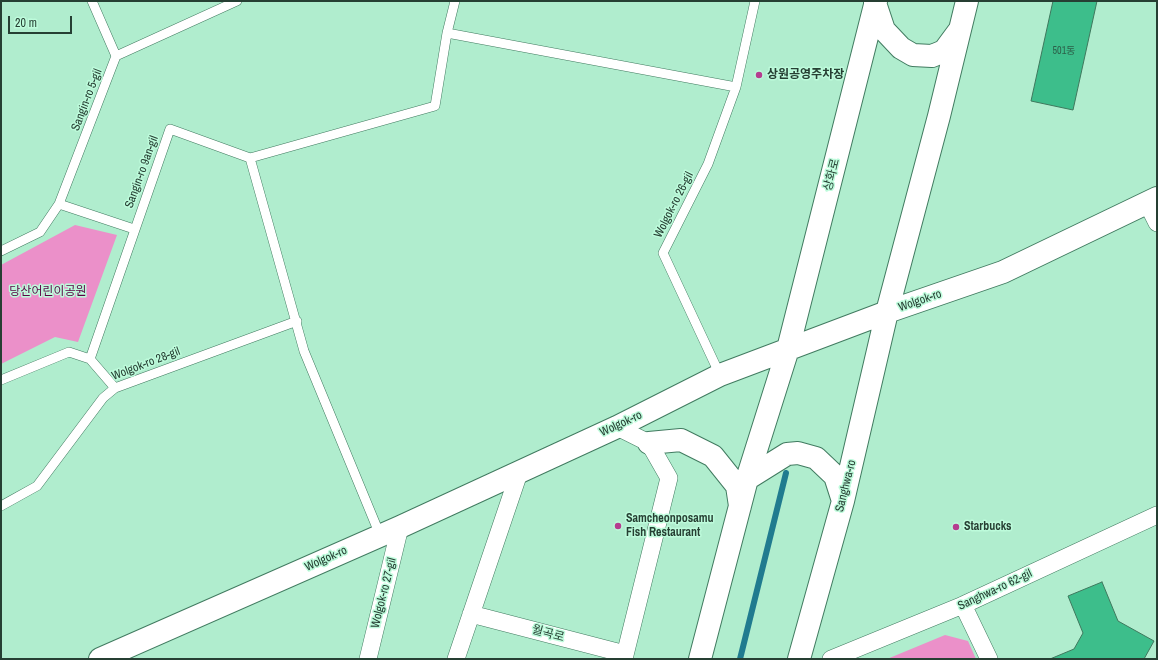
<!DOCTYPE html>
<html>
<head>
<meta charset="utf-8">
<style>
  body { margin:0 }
  #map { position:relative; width:1158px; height:660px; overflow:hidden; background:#b0edce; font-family:"Archivo Narrow",sans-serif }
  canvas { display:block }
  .frame { position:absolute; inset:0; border:2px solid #263f33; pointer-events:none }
  .scale { position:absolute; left:8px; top:16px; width:64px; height:18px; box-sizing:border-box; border:2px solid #263f33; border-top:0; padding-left:5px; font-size:12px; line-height:14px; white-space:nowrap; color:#263f33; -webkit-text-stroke:3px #bdfbdb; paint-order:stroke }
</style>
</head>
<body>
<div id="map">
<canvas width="1158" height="660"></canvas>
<div class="frame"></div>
<div class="scale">20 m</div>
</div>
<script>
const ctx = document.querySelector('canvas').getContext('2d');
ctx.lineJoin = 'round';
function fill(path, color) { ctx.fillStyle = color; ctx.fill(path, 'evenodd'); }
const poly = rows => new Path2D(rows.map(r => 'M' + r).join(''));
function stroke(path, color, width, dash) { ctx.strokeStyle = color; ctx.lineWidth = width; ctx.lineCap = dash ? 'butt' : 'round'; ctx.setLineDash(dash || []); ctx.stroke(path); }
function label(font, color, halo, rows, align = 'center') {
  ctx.font = font + ' "Archivo Narrow","Noto Sans KR",sans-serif'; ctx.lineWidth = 3; ctx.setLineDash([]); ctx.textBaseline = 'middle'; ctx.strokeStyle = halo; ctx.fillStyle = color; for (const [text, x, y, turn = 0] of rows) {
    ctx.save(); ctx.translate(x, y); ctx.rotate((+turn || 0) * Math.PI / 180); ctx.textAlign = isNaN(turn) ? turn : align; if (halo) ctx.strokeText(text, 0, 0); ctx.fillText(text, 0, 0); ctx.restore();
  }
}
fill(poly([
  [75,225,117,235,78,342,55,337,1,364,1,265],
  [945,635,968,641,976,659,887,659]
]), '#eb90c9');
stroke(poly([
  [740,659,786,473]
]), '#207b8f', 6);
const building = poly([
  [1053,1,1097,1,1073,110,1031,101,1053,1],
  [1102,582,1118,621,1154,641,1144,659,1050,659,1074,649,1083,633,1068,596,1102,582]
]);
fill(building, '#3dbe8b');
stroke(building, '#3e785d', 1);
const lane = poly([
  [92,1,116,56],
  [447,33,736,87],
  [250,158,304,351,380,535],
  [59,204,134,229],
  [1,251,40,232,59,204,116,56,237,1],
  [90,359,115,388],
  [720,375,663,253,708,164,736,87,755,1],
  [1,380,69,352,90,359,170,129,250,158,435,106,447,33,455,1],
  [1,506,37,486,103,398,115,388,297,321]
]);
const street = poly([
  [1147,203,1157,223],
  [617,427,649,443,669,478,624,659],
  [963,605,989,659],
  [471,614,625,654],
  [368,659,400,527],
  [456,659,519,473],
  [831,659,963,605,1157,515]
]);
const secondary = poly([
  [875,3,884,30,901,48,913,55,932,56,944,51,958,32],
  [649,443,681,440,713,456,737,486,740,506],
  [747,479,787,454,798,453,816,458,835,476,843,501],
  [100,659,400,527,617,427,720,375,887,312,1003,272,1157,198],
  [700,659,747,479,788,349,876,1],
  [799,659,843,501,887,312,939,116,967,1]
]);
stroke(lane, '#417b60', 10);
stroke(street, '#417b60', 18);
stroke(secondary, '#417b60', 24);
stroke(lane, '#fff', 9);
stroke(street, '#fff', 17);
stroke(secondary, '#fff', 22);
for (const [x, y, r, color] of [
  [759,75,4,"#b53c8f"],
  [618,526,4,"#b53c8f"],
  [956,527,4,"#b53c8f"]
]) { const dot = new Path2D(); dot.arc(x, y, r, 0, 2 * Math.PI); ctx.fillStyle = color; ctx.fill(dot); stroke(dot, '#bdfbdb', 1.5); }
label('10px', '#2c5f49', null, [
  ["501동",1064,51]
]);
label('bold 12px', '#263f33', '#bdfbdb', [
  ["상원공영주차장",767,75],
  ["Samcheonposamu",626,519],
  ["Fish Restaurant",626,533],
  ["Starbucks",964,527]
], 'left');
label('12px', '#263f33', '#bdfbdb', [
  ["Sangin-ro 5-gil",87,100,-69],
  ["Sangin-ro 9an-gil",142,172,-70],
  ["상화로",832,175,-76],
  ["Wolgok-ro 26-gil",674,205,-63],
  ["Wolgok-ro",920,301,-19],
  ["Wolgok-ro 28-gil",146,364,-21],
  ["Wolgok-ro",621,424,-25],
  ["Sanghwa-ro",846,486,-76],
  ["Wolgok-ro",326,559,-24],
  ["Sanghwa-ro 62-gil",995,590,-25],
  ["Wolgok-ro 27-gil",384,593,-76],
  ["월곡로",548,634,15]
]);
label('12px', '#5b0445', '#bdfbdb', [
  ["당산어린이공원",48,292]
]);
</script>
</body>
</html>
